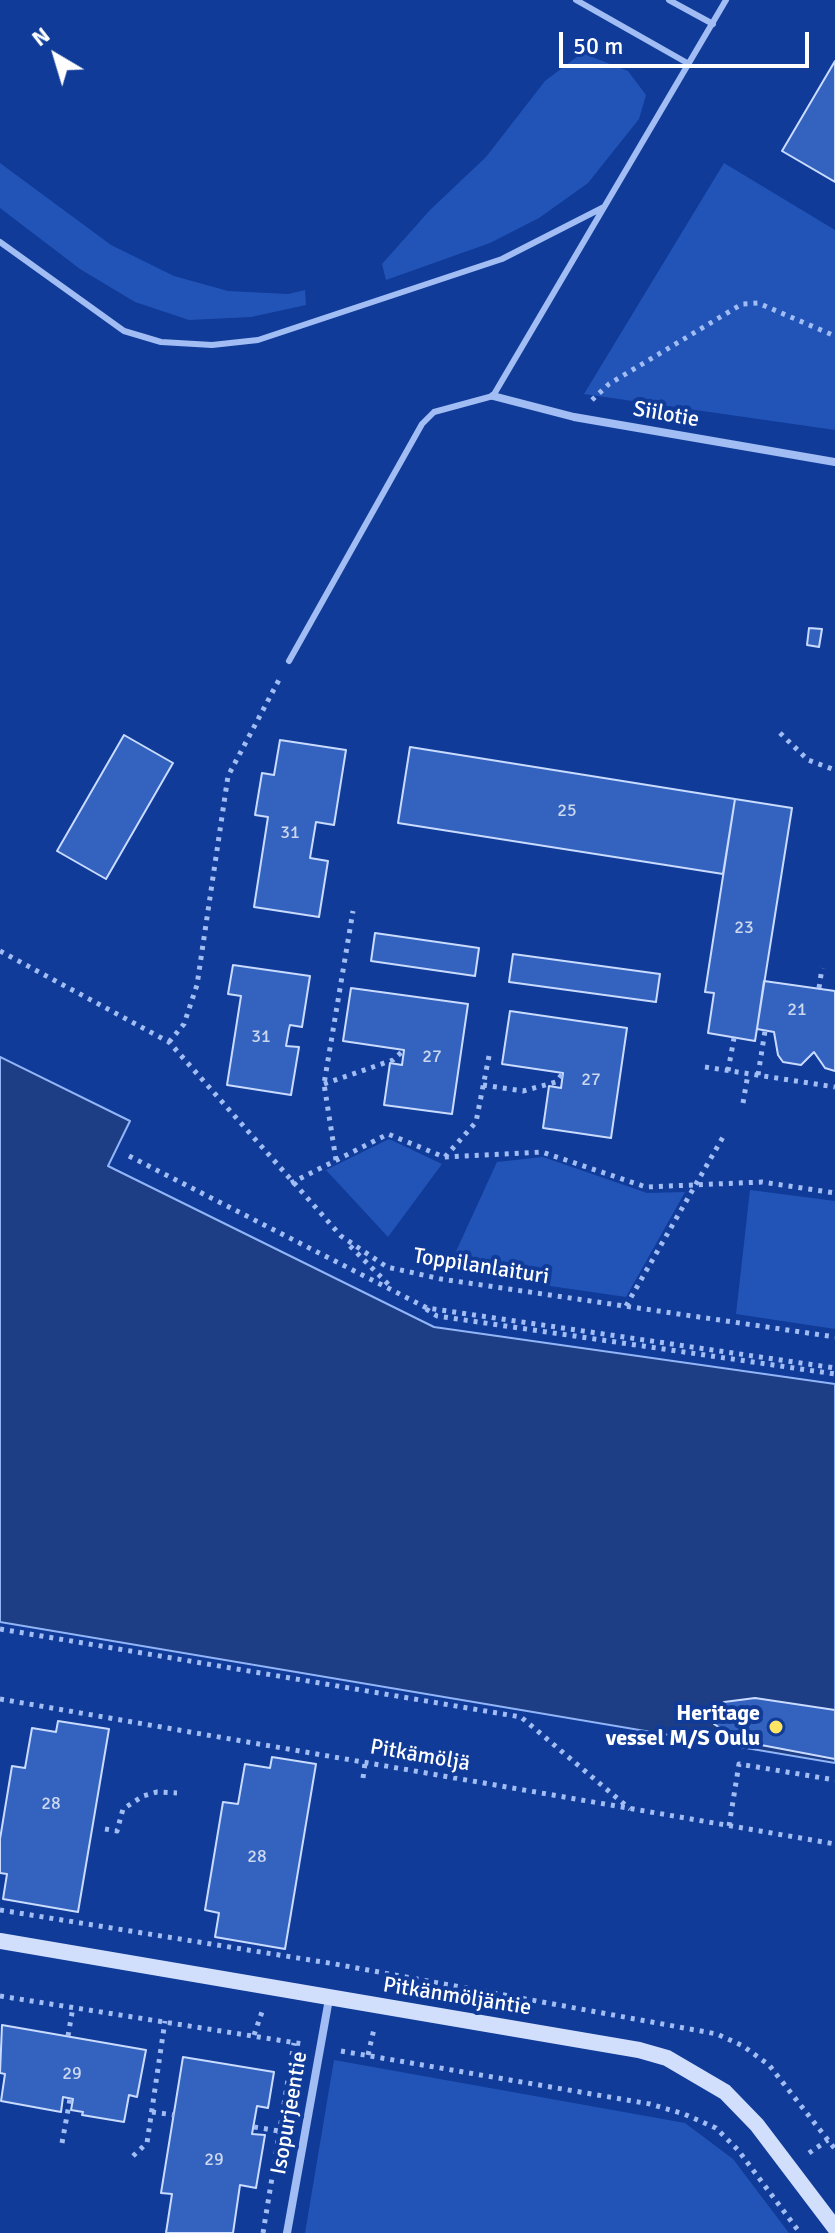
<!DOCTYPE html>
<html>
<head>
<meta charset="utf-8">
<style>
  body { margin:0 }
  #map { position:relative; width:835px; height:2233px; overflow:hidden; background:#103b98; font-family:Signika,sans-serif }
  canvas { display:block }
  .north { position:absolute; left:16px; top:16px; width:80px; height:80px; -webkit-text-stroke:6px #103b98; paint-order:stroke; rotate:322deg; font-size:22px; font-weight:700; line-height:32px; text-align:center; color:#fff }
  .north::after { content:''; display:block; margin:auto; width:28px; height:36px; background:#fff; clip-path:polygon(50% 0,100% 100%,50% 72%,0 100%) }
  .scale { position:absolute; left:559px; top:32px; width:250px; height:36px; box-sizing:border-box; border:4px solid #fff; border-top:0; padding-left:10px; font-size:24px; line-height:28px; white-space:nowrap; color:#fff; -webkit-text-stroke:6px #103b98; paint-order:stroke }
</style>
</head>
<body>
<div id="map">
<canvas width="835" height="2233"></canvas>
<div class="north">N</div>
<div class="scale">50 m</div>
</div>
<script>
const ctx = document.querySelector('canvas').getContext('2d');
ctx.lineJoin = 'round';
function fill(path, color) { ctx.fillStyle = color; ctx.fill(path, 'evenodd'); }
const poly = rows => new Path2D(rows.map(r => 'M' + r).join(''));
function stroke(path, color, width, dash) { ctx.strokeStyle = color; ctx.lineWidth = width; ctx.lineCap = dash ? 'butt' : 'round'; ctx.setLineDash(dash || []); ctx.stroke(path); }
function label(font, color, halo, rows, align = 'center') {
  ctx.font = font + ' Signika,sans-serif'; ctx.lineWidth = 8; ctx.setLineDash([]); ctx.textBaseline = 'middle'; ctx.strokeStyle = halo; ctx.fillStyle = color; for (const [text, x, y, turn = 0] of rows) {
    ctx.save(); ctx.translate(x, y); ctx.rotate((+turn || 0) * Math.PI / 180); ctx.textAlign = isNaN(turn) ? turn : align; if (halo) ctx.strokeText(text, 0, 0); ctx.fillText(text, 0, 0); ctx.restore();
  }
}
fill(poly([
  [582,53,628,71,646,95,639,119,588,183,539,218,490,243,386,280,382,264,430,210,486,157,545,81],
  [0,163,111,245,174,276,228,291,288,294,305,290,306,305,251,317,189,320,135,302,80,269,0,208],
  [724,163,835,230,835,430,584,394],
  [389,1139,442,1164,388,1237,326,1170],
  [543,1157,647,1193,685,1192,626,1297,447,1271,497,1162],
  [750,1190,835,1201,835,1329,736,1314],
  [334,2060,685,2123,733,2159,789,2233,305,2233]
]), '#2254b8');
const water = poly([
  [0,1057,130,1121,108,1166,434,1327,835,1384,835,1763,0,1622,0,1057]
]);
fill(water, '#1d3d84');
stroke(water, '#92b5f8', 2);
const building = poly([
  [835,61,835,182,782,151,835,61],
  [809,628,822,629,819,647,807,645,809,628],
  [124,735,173,763,106,879,57,851,124,735],
  [280,740,346,750,334,825,316,822,310,858,328,861,319,917,254,907,268,817,255,815,262,773,274,775,280,740],
  [410,747,735,799,723,874,398,823,410,747],
  [735,799,792,808,755,1041,708,1033,714,993,705,992,735,799],
  [375,933,479,948,475,976,371,961,375,933],
  [513,954,660,974,656,1002,509,982,513,954],
  [233,965,310,976,302,1027,290,1025,289,1029,286,1046,299,1047,291,1095,227,1085,241,996,228,994,233,965],
  [764,981,835,991,835,1071,825,1068,814,1052,801,1065,783,1062,778,1055,774,1032,757,1029,764,981],
  [351,988,468,1004,452,1114,384,1105,390,1063,402,1065,404,1050,343,1041,351,988],
  [510,1011,627,1028,611,1138,543,1128,549,1086,561,1088,563,1073,502,1064,510,1011],
  [755,1698,835,1710,835,1759,740,1741,714,1724,714,1714,724,1702,755,1698],
  [58,1721,109,1729,78,1912,3,1899,7,1874,0,1873,0,1839,12,1766,25,1768,32,1728,56,1732,58,1721],
  [272,1757,316,1764,285,1949,215,1937,219,1913,205,1910,223,1802,238,1804,245,1764,270,1768,272,1757],
  [2,2025,146,2050,137,2097,129,2095,124,2122,82,2115,83,2112,71,2110,73,2099,63,2097,61,2112,1,2101,5,2074,0,2073,2,2025],
  [183,2057,274,2072,268,2108,257,2106,252,2134,265,2135,256,2188,240,2185,233,2233,166,2233,172,2194,161,2193,183,2057]
]);
fill(building, '#3462bf');
stroke(building, '#c9dbfe', 2);
stroke(poly([
  [592,400,609,384,742,304,758,303,835,336],
  [780,733,808,760,835,770],
  [0,951,169,1042,341,1236,387,1267,441,1279,835,1337],
  [819,988,822,968],
  [169,1042,184,1024,197,985,228,776,281,676],
  [705,1067,835,1087],
  [728,1071,734,1038],
  [758,1075,765,1031],
  [324,1084,393,1060,404,1050],
  [483,1085,523,1091,556,1082,563,1073],
  [743,1103,748,1074],
  [129,1156,427,1308,835,1368],
  [445,1157,476,1122,490,1051],
  [336,1160,324,1084,353,911],
  [291,1183,388,1134,444,1157,542,1152,646,1187,762,1182,835,1193],
  [350,1246,391,1287],
  [626,1306,723,1137],
  [426,1309,437,1316,835,1374],
  [0,1629,521,1717,630,1809],
  [0,1699,835,1844],
  [363,1778,365,1763],
  [729,1826,739,1764,835,1780],
  [105,1829,117,1831,123,1809,143,1796,157,1792,177,1793],
  [0,1910,335,1964,717,2034,743,2046,769,2065,835,2149],
  [0,1996,303,2044],
  [254,2035,263,2009],
  [68,2036,73,2007],
  [341,2051,650,2104,684,2114,716,2128,738,2150,800,2233],
  [368,2055,374,2029],
  [152,2112,174,2115],
  [254,2127,279,2131],
  [62,2143,70,2099],
  [809,2153,828,2140],
  [133,2156,147,2143,165,2021],
  [263,2233,294,2043]
]), '#a1bdf4', 5, [4, 6]);
stroke(poly([
  [576,0,689,64],
  [669,0,713,24],
  [0,242,124,331,161,342,212,345,258,340,502,259,604,207],
  [289,661,422,424,434,412,493,396,726,0]
]), '#a1bdf4', 6);
stroke(poly([
  [493,396,574,417,835,462],
  [287,2233,329,1999]
]), '#a1bdf4', 8);
stroke(poly([
  [0,1941,639,2050,667,2058,725,2092,757,2125,835,2228]
]), '#d1dffd', 16);
for (const [x, y, r, color] of [
  [776,1727,8,"#ffe564"]
]) { const dot = new Path2D(); dot.arc(x, y, r, 0, 2 * Math.PI); ctx.fillStyle = color; ctx.fill(dot); stroke(dot, '#103b98', 3); }
label('18px', '#ccd8ef', null, [
  ["25",567,811],
  ["31",290,833],
  ["23",744,928],
  ["21",797,1010],
  ["31",261,1037],
  ["27",432,1057],
  ["27",591,1080],
  ["28",51,1804],
  ["28",257,1857],
  ["29",72,2074],
  ["29",214,2160]
]);
label('22px', '#fff', '#103b98', [
  ["Siilotie",666,415,10],
  ["Toppilanlaituri",481,1267,9],
  ["Pitkämöljä",420,1756,10],
  ["Pitkänmöljäntie",457,1997,9],
  ["Isopurjeentie",290,2113,-80]
]);
label('bold 22px', '#fff', '#103b98', [
  ["Heritage",760,1714],
  ["vessel M/S Oulu",760,1739]
], 'right');
</script>
</body>
</html>
